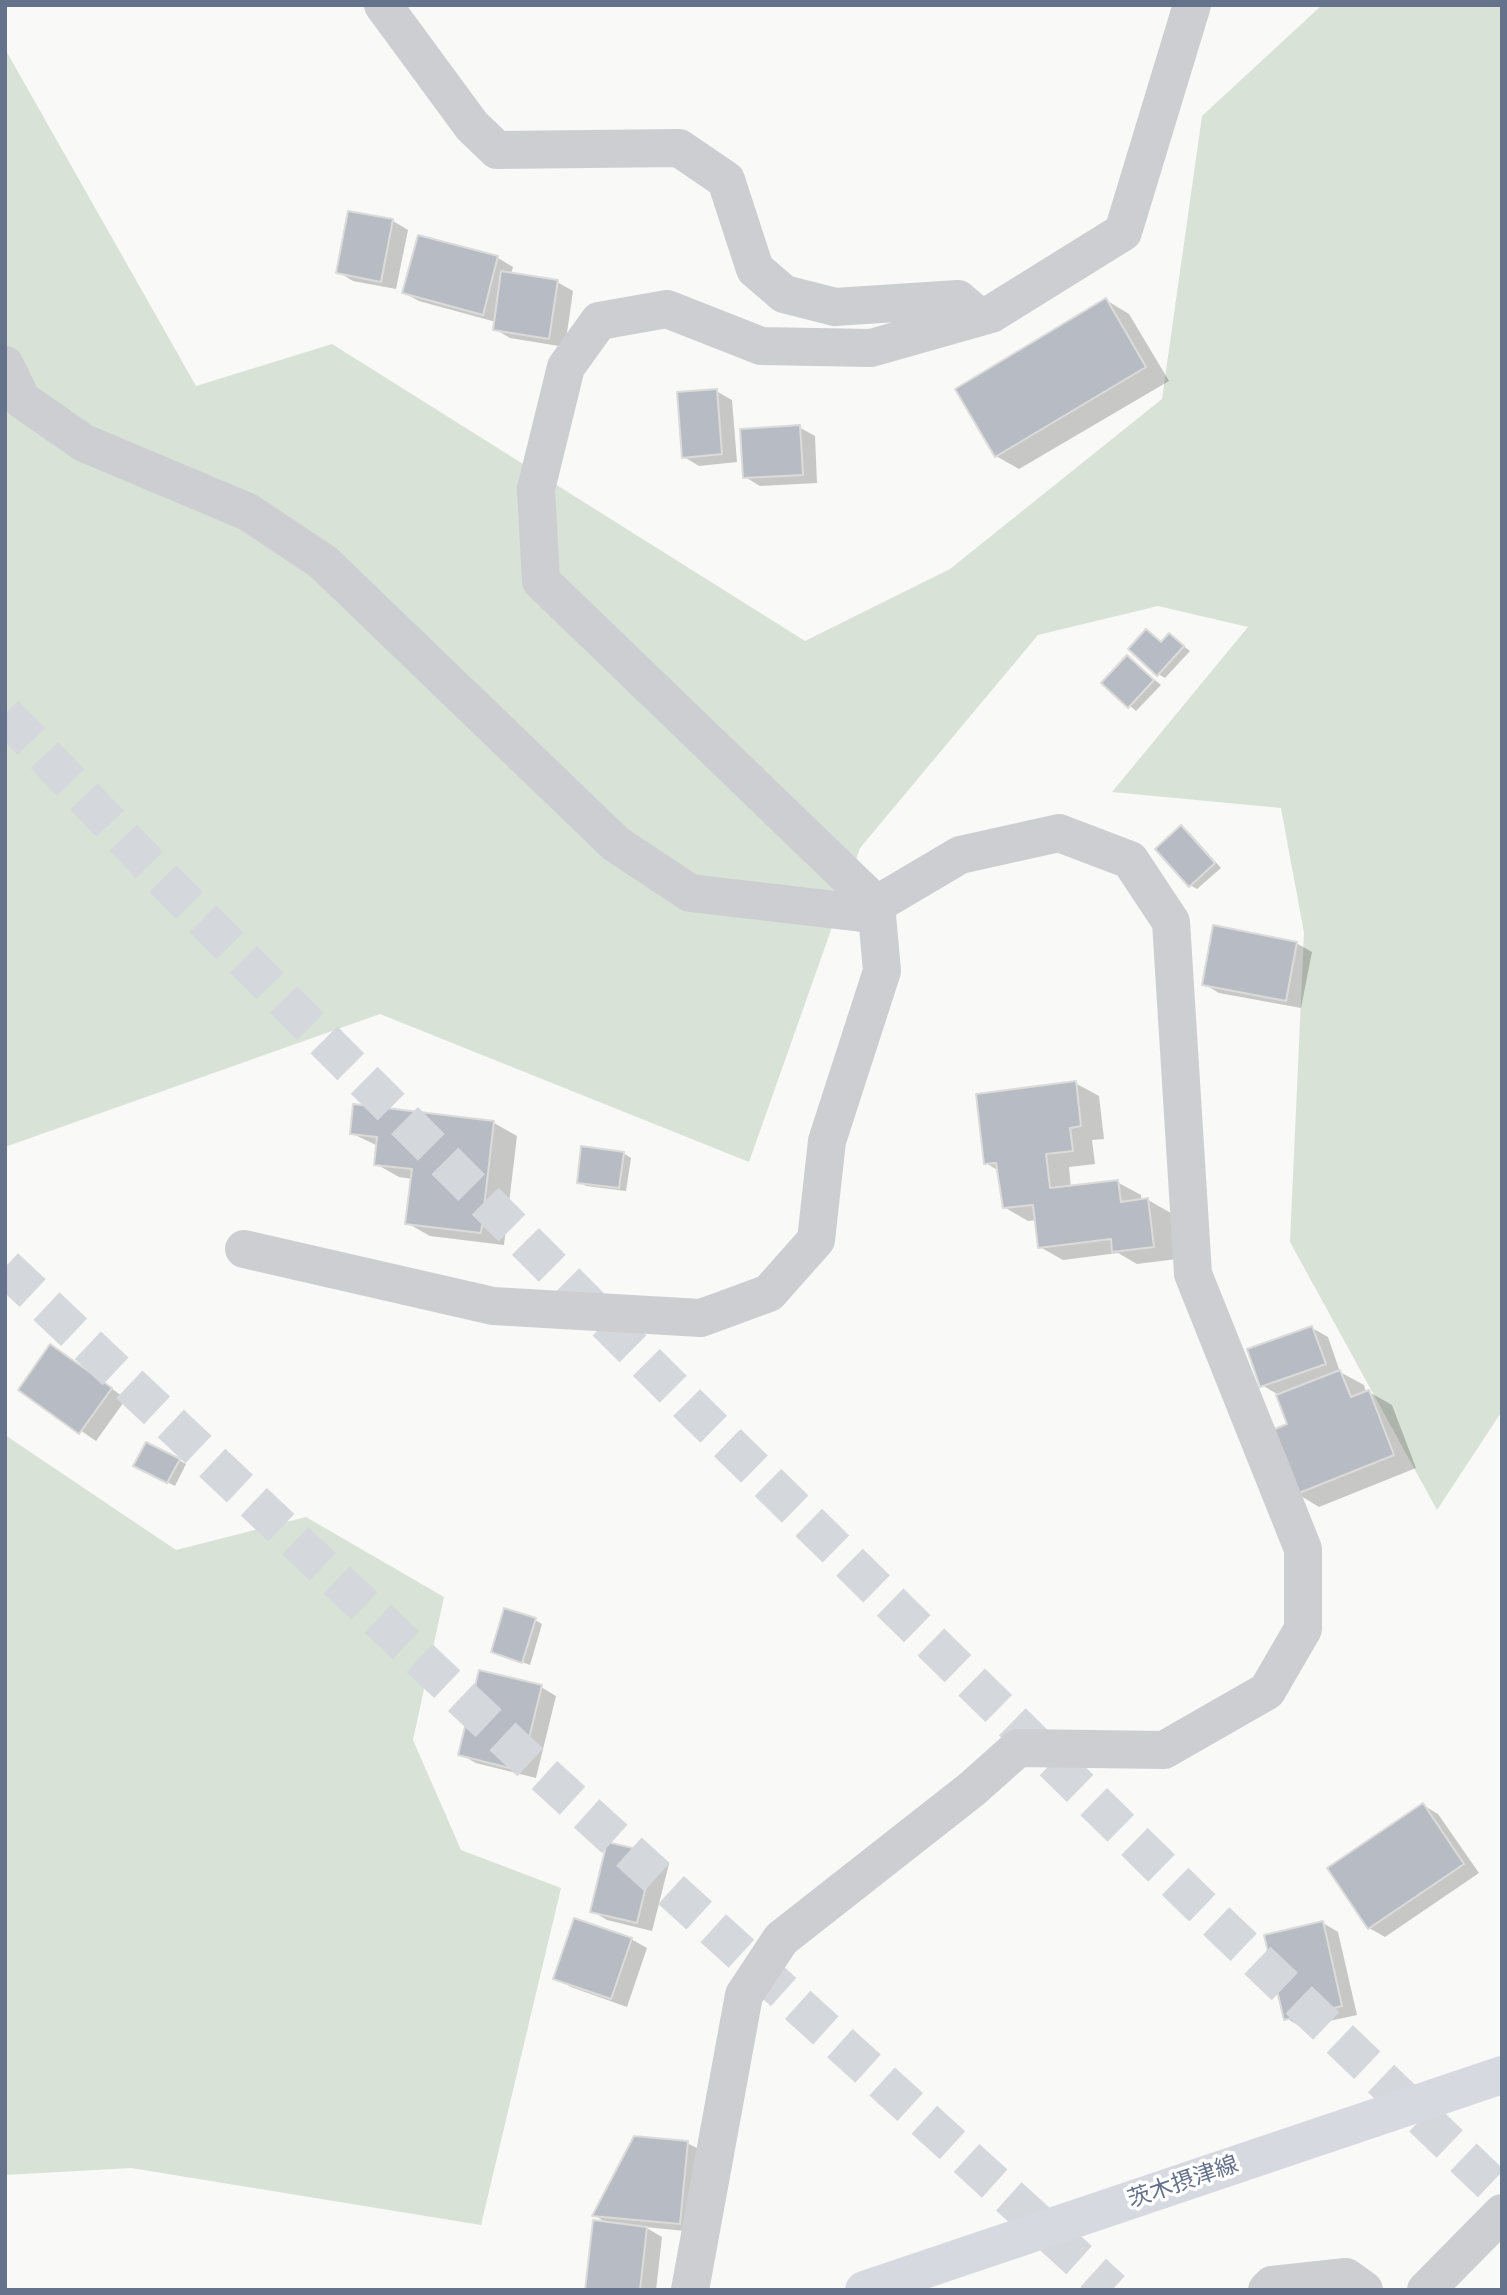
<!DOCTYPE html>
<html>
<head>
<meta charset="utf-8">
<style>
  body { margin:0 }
  #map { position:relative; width:1507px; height:2295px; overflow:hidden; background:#f9f9f7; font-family:"Public Sans",sans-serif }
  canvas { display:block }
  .frame { position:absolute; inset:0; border:7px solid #65728b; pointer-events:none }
</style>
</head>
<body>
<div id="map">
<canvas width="1507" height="2295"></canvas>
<div class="frame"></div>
</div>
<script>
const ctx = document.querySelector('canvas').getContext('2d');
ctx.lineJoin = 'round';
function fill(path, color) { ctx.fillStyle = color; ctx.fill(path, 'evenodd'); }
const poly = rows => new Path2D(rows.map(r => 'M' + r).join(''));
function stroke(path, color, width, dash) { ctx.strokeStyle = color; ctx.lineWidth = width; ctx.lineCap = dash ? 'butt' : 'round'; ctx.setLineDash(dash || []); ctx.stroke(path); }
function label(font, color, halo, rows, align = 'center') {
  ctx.font = font + ' "Public Sans","Noto Sans JP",sans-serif'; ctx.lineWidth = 7; ctx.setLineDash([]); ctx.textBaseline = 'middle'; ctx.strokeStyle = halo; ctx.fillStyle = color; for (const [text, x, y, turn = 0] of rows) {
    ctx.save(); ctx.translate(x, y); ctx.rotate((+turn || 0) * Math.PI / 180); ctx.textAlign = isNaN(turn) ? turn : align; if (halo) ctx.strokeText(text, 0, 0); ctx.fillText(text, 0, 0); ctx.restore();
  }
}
fill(poly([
  [1322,5,1502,5,1502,1411,1437,1510,1290,1242,1304,933,1281,808,1112,792,1248,627,1158,606,1038,635,860,848,749,1162,380,1014,5,1147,5,49,196,386,332,344,805,641,950,569,1162,399,1202,116],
  [5,1435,176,1550,306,1517,444,1597,413,1740,461,1850,561,1888,481,2225,131,2168,5,2175]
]), '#d9e2d7');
fill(poly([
  [349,213,393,221,408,230,396,289,353,281,338,272],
  [419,237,498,258,513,267,511,274,557,282,573,291,565,347,510,338,495,329,496,322,419,301,404,293],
  [1106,300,1129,314,1169,381,1019,469,996,456],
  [716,391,732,400,737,462,699,466,684,457],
  [799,427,815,436,817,483,760,486,745,477],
  [1147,631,1162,643,1170,636,1190,651,1165,678,1158,674],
  [1127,657,1161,685,1136,711,1104,683],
  [1181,827,1188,831,1221,868,1197,889,1190,885],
  [1296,943,1312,952,1301,1008,1219,993,1204,984],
  [1075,1083,1099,1096,1104,1139,1092,1140,1095,1164,1069,1167,1071,1188,1117,1182,1141,1195,1141,1201,1148,1200,1171,1213,1177,1259,1137,1264,1118,1253,1063,1260,1040,1247,1037,1220,1028,1221,1004,1207,999,1171,986,1163],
  [494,1123,517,1136,504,1245,430,1236,407,1223,413,1179,399,1177,376,1164,378,1146,351,1133],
  [623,1153,631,1158,626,1191,586,1186,579,1182],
  [1312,1328,1328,1337,1340,1372,1364,1385,1366,1393,1369,1392,1392,1405,1416,1468,1319,1507,1296,1493,1289,1425,1277,1394,1262,1385],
  [66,1355,126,1399,96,1441,20,1389],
  [179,1460,186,1464,175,1486,143,1470],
  [535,1620,542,1624,530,1665,493,1651],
  [541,1687,556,1696,536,1778,476,1763,460,1754],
  [1423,1805,1438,1814,1479,1873,1385,1937,1369,1928],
  [608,1844,654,1855,669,1864,652,1931,607,1920,592,1911],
  [1323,1923,1338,1932,1357,2015,1301,2027,1286,2018],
  [631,1939,647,1948,627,2007,571,1987,556,1978],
  [687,2143,703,2151,695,2232,645,2227,662,2237,656,2290,586,2290,608,2224,594,2215]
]), '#0003');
const building = poly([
  [348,211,393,219,381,282,336,273,348,211],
  [418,235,498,256,483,315,402,293,418,235],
  [501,271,558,280,549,339,493,330,501,271],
  [1106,298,1146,367,995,457,955,389,1106,298],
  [717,389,722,454,682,458,677,392,717,389],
  [800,425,803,475,743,478,740,429,800,425],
  [1146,629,1161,642,1169,633,1184,646,1157,676,1128,649,1146,629],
  [1127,655,1154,680,1128,708,1101,683,1127,655],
  [1181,825,1215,863,1189,887,1155,849,1181,825],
  [1213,925,1297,942,1286,1001,1202,985,1213,925],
  [1076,1081,1081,1126,1070,1128,1073,1151,1046,1154,1050,1188,1118,1180,1121,1202,1148,1198,1154,1247,1112,1252,1111,1239,1038,1248,1033,1205,1003,1208,996,1163,984,1164,976,1094,1076,1081],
  [353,1104,494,1121,481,1233,405,1224,412,1169,374,1165,377,1137,350,1134,353,1104],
  [581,1146,624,1152,619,1188,577,1183,581,1146],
  [1312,1326,1326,1364,1260,1387,1247,1349,1312,1326],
  [50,1344,112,1388,79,1434,18,1390,50,1344],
  [1340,1370,1351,1397,1369,1390,1394,1455,1294,1495,1270,1431,1287,1424,1276,1395,1340,1370],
  [146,1442,180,1459,167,1483,133,1466,146,1442],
  [504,1608,536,1618,522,1663,491,1652,504,1608],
  [479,1670,542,1685,521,1771,458,1755,479,1670],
  [1423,1803,1464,1864,1368,1929,1327,1868,1423,1803],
  [607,1842,654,1853,637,1923,590,1912,607,1842],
  [574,1918,632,1938,611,1999,553,1979,574,1918],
  [1323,1921,1342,2006,1284,2020,1264,1935,1323,1921],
  [634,2136,688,2141,680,2224,592,2216,634,2136],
  [593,2220,647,2227,640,2290,585,2290,593,2220]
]);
fill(building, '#b6bbc4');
stroke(building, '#dbdbd9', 2);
stroke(poly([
  [5,714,162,878,690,1406,1190,1896,1502,2194],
  [5,1267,519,1752,1112,2290]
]), '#d4d7dc', 38, [38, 19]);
stroke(poly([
  [383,5,472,126,497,150,679,148,726,180,755,269,784,294,835,307,958,299,979,317],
  [5,365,22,400,84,443,248,512,323,562,616,844,690,893,862,913,960,855,1059,833,1130,860,1171,922,1193,1274,1303,1549,1303,1629,1267,1691,1164,1750,1018,1748,972,1789,781,1939,744,1995,690,2290],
  [244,1249,493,1306,701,1318,769,1293,816,1240,827,1141,882,971,876,904,541,581,536,489,566,367,599,321,667,309,761,346,871,348,991,314,1123,232,1192,5],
  [1267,2290,1272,2285,1346,2277,1364,2290],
  [1426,2290,1502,2213]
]), '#ccced2', 38);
stroke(poly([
  [864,2290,1502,2075]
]), '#d6dae0', 38);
label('23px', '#65728b', '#fff', [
  ["茨木摂津線",1183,2182,-19]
]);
</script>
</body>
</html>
